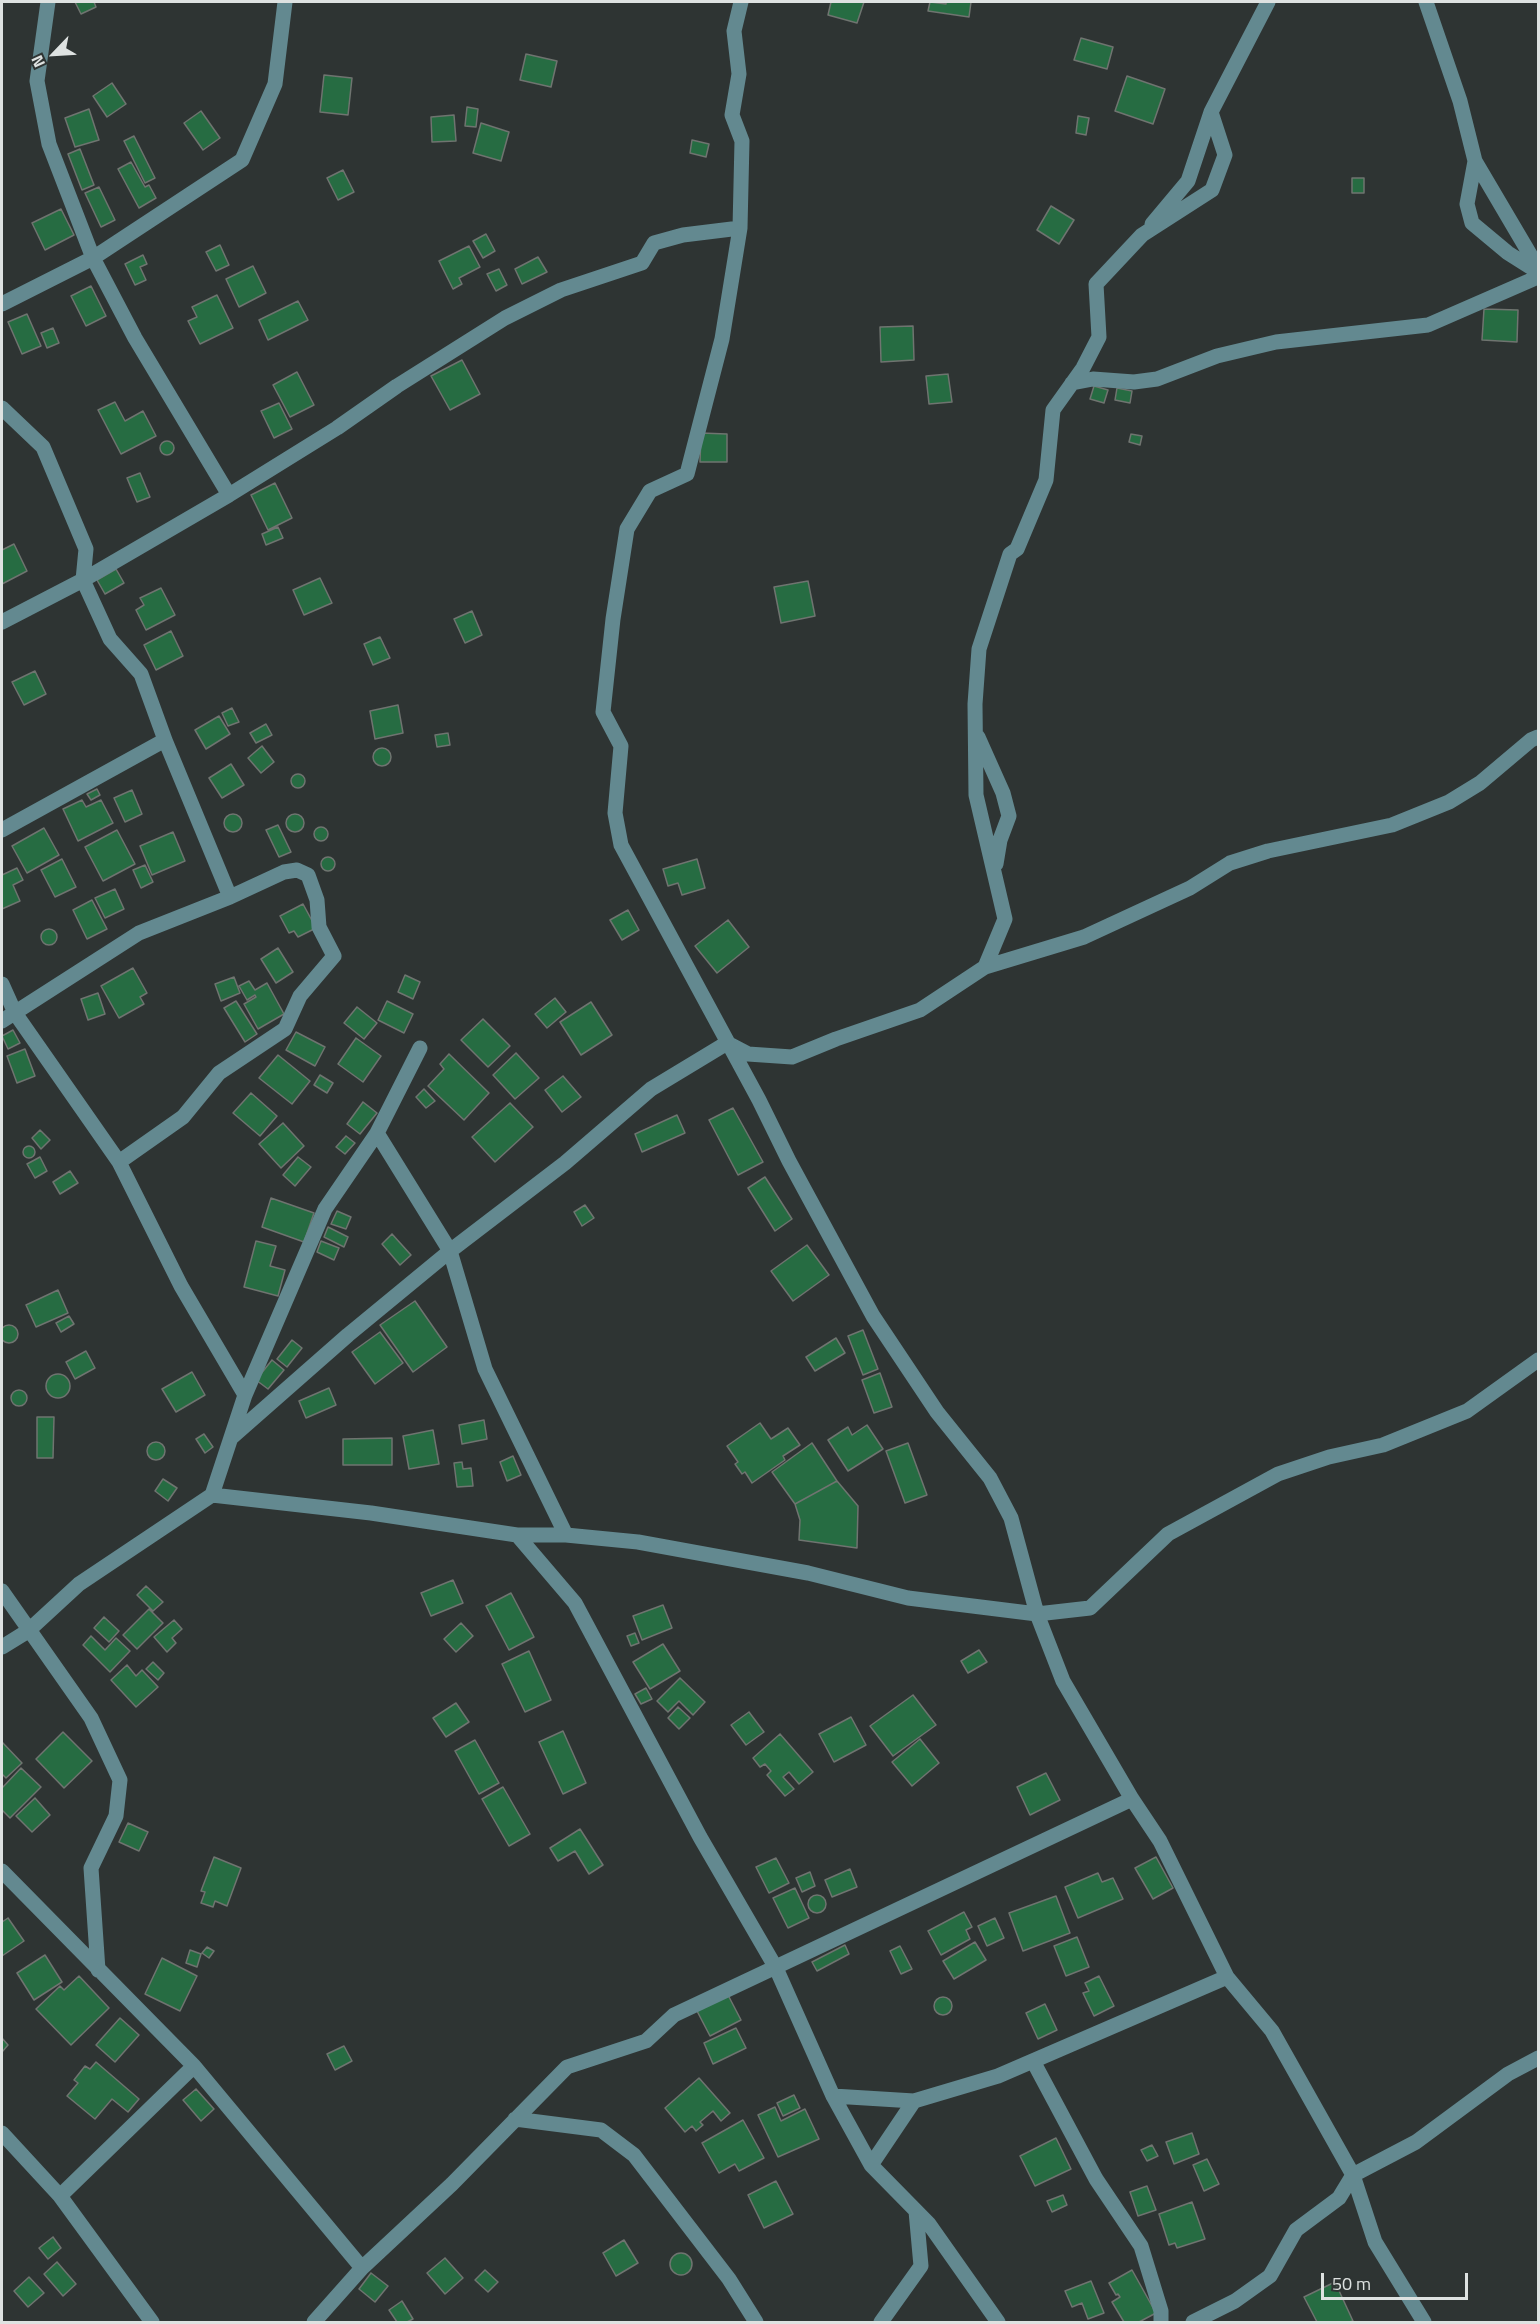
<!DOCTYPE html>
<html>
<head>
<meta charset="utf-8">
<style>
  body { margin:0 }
  #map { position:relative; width:1540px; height:2324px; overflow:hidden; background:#2e3433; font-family:"Titillium Web",sans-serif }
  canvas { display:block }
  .frame { position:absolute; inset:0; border:3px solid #dee2e1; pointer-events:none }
  .north { position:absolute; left:24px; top:24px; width:60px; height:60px; -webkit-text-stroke:4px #2e3433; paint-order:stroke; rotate:245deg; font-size:16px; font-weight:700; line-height:24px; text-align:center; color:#dee2e1 }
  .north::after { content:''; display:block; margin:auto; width:21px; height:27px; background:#dee2e1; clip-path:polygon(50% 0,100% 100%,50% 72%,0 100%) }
  .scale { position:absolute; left:1321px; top:2273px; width:147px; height:27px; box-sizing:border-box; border:3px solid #dee2e1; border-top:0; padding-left:8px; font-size:18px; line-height:21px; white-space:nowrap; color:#dee2e1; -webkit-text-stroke:4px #2e3433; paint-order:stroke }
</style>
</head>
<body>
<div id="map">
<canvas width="1540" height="2324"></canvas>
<div class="frame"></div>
<div class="north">N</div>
<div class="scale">50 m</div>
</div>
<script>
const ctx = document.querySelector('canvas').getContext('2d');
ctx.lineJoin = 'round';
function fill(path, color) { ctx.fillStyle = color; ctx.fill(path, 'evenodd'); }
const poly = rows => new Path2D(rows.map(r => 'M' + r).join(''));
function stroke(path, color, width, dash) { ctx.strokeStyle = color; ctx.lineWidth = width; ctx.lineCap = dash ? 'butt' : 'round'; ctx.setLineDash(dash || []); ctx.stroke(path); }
const building = poly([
  [75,2,94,2,96,7,81,14,75,2],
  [831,2,864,2,857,23,828,15,831,2],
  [930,2,946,4,946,2,971,2,969,17,928,11,930,2],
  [1081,38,1113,47,1107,69,1074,60,1081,38],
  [526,54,557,61,551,87,520,80,526,54],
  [324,75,352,78,348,115,320,112,324,75],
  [1127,76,1165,89,1153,124,1115,111,1127,76],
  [112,83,126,104,107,117,93,96,112,83],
  [467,107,478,109,476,127,465,126,467,107],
  [89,109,99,140,75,147,65,118,89,109],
  [201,111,220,138,203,150,184,123,201,111],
  [454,115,456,141,432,142,431,117,454,115],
  [1078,116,1089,118,1086,135,1076,133,1078,116],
  [481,123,509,132,501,161,473,153,481,123],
  [134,136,155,178,145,183,124,141,134,136],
  [692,140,709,144,706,157,690,153,692,140],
  [80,149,94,185,82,190,68,154,80,149],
  [131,162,145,187,149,185,156,198,139,208,118,169,131,162],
  [343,170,354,192,338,200,327,178,343,170],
  [1352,178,1364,178,1364,193,1352,193,1352,178],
  [99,187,115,220,101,227,85,193,99,187],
  [1051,206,1074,220,1059,244,1037,230,1051,206],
  [61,209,74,235,45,250,32,223,61,209],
  [486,234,495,251,483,258,473,241,486,234],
  [220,245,229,265,216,271,206,252,220,245],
  [469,246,480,267,459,278,462,284,453,289,439,261,469,246],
  [143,255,147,264,140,267,146,280,135,285,125,264,143,255],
  [538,257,547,272,522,284,515,269,538,257],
  [253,266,266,293,239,307,226,279,253,266],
  [499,269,507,285,496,291,487,274,499,269],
  [91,286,106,316,86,326,71,296,91,286],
  [217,295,233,328,200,344,188,321,197,317,192,307,217,295],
  [298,301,308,320,268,340,259,320,298,301],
  [1484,309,1518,310,1517,342,1482,340,1484,309],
  [27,314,41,346,22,354,8,322,27,314],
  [913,326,914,360,881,362,880,327,913,326],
  [53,328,59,343,47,348,41,333,53,328],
  [462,360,480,394,450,410,431,376,462,360],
  [297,372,314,405,290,417,273,385,297,372],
  [948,374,952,402,929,404,926,376,948,374],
  [1094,386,1108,390,1104,403,1090,399,1094,386],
  [1117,388,1132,391,1130,403,1115,400,1117,388],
  [115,402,125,421,143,411,156,436,121,454,98,410,115,402],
  [279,403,292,429,274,438,261,411,279,403],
  [701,433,727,434,727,462,700,462,701,433],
  [1131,434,1142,436,1140,445,1129,442,1131,434],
  '160 448a7 7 0 1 1 14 0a7 7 0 1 1-14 0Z',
  [140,473,150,497,137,502,127,478,140,473],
  [275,483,292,518,268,530,251,495,275,483],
  [278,527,283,538,266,545,262,534,278,527],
  [14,544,27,571,2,584,2,550,14,544],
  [116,569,124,583,105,594,97,580,116,569],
  [320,578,332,603,304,615,293,590,320,578],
  [808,581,815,616,781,623,774,587,808,581],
  [161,588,175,615,146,630,136,610,144,605,140,598,161,588],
  [472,611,482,635,465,643,454,619,472,611],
  [171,631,183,656,156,670,144,645,171,631],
  [380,637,390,658,373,665,364,644,380,637],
  [35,671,46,694,24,705,12,682,35,671],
  [398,705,403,733,375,739,370,711,398,705],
  [232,708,239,722,228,726,222,713,232,708],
  [219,716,230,734,206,749,195,730,219,716],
  [266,724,272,735,256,743,250,733,266,724],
  [448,733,450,745,437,747,435,735,448,733],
  [262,746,274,762,261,773,248,758,262,746],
  '373 757a9 9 0 1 1 18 0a9 9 0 1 1-18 0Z',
  [231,764,244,785,222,798,209,778,231,764],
  '291 781a7 7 0 1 1 14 0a7 7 0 1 1-14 0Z',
  [97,789,100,795,91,800,87,794,97,789],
  [132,790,142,814,125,822,114,798,132,790],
  [82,800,86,807,101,800,113,823,78,841,63,809,82,800],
  '224 823a9 9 0 1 1 18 0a9 9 0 1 1-18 0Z',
  '286 823a9 9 0 1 1 18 0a9 9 0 1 1-18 0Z',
  [278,825,291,852,279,857,266,830,278,825],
  '314 834a7 7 0 1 1 14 0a7 7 0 1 1-14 0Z',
  [44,828,59,855,27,873,12,846,44,828],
  [117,830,135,864,103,881,85,847,117,830],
  [173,832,185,861,152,875,140,846,173,832],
  '321 864a7 7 0 1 1 14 0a7 7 0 1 1-14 0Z',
  [62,859,76,887,55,897,41,870,62,859],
  [697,859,705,888,682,895,678,883,668,886,663,869,697,859],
  [145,865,153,882,141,888,133,870,145,865],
  [17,868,23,880,13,885,20,901,2,909,2,875,17,868],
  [115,889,124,909,105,918,95,898,115,889],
  [92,900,107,929,87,939,73,910,92,900],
  [303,904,316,928,298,937,294,931,289,933,280,916,303,904],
  [628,910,639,930,622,940,610,920,628,910],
  [728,920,749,947,717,973,695,946,728,920],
  '41 937a8 8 0 1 1 16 0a8 8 0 1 1-16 0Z',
  [278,948,293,972,276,983,261,959,278,948],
  [133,968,147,993,140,997,144,1004,119,1018,101,986,133,968],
  [405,975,420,982,413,999,398,992,405,975],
  [234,977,240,993,221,1001,215,984,234,977],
  [249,981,255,990,267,983,284,1014,258,1029,244,1004,256,997,255,995,247,1000,239,986,249,981],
  [98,993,105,1014,88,1020,81,999,98,993],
  [555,998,566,1012,547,1028,535,1014,555,998],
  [236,1001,257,1034,245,1042,224,1008,236,1001],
  [387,1001,413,1014,404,1033,378,1020,387,1001],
  [591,1002,612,1035,581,1055,560,1022,591,1002],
  [357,1007,377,1023,364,1039,344,1023,357,1007],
  [483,1019,510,1046,488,1067,461,1040,483,1019],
  [13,1030,20,1043,8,1049,2,1036,13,1030],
  [296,1032,325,1047,315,1066,286,1050,296,1032],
  [356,1038,381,1056,363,1082,338,1064,356,1038],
  [25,1049,35,1076,17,1083,7,1056,25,1049],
  [516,1053,539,1078,515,1099,493,1075,516,1053],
  [449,1054,489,1093,464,1120,428,1086,444,1069,440,1064,449,1054],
  [278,1055,310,1081,292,1104,259,1078,278,1055],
  [320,1075,333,1083,327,1093,314,1085,320,1075],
  [563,1076,581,1097,562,1112,545,1090,563,1076],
  [424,1089,435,1101,426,1108,416,1097,424,1089],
  [251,1093,277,1116,260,1136,233,1113,251,1093],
  [363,1102,377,1113,360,1134,347,1124,363,1102],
  [510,1103,533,1127,495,1162,472,1137,510,1103],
  [733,1108,763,1162,738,1175,709,1120,733,1108],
  [677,1115,685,1133,642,1152,635,1134,677,1115],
  [283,1123,304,1146,281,1168,259,1144,283,1123],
  [40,1130,50,1140,41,1149,32,1138,40,1130],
  [346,1136,355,1143,345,1154,336,1147,346,1136],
  '23 1152a6 6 0 1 1 12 0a6 6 0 1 1-12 0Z',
  [40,1157,47,1171,35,1178,27,1164,40,1157],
  [298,1157,311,1167,295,1186,283,1175,298,1157],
  [70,1171,78,1183,60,1194,53,1182,70,1171],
  [765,1177,792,1219,775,1231,748,1188,765,1177],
  [271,1198,314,1213,304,1242,262,1227,271,1198],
  [585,1205,594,1218,582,1226,574,1212,585,1205],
  [337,1211,351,1217,346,1229,331,1224,337,1211],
  [328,1227,348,1237,344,1247,324,1237,328,1227],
  [392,1234,411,1255,400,1265,382,1244,392,1234],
  [256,1241,276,1246,270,1266,285,1270,278,1296,244,1287,256,1241],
  [321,1241,339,1248,334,1260,317,1252,321,1241],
  [807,1245,829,1275,793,1301,771,1271,807,1245],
  [58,1290,68,1313,36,1327,26,1305,58,1290],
  [415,1301,447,1347,413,1372,380,1325,415,1301],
  [69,1316,74,1324,61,1332,56,1323,69,1316],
  '0 1334a9 9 0 1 1 18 0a9 9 0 1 1-18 0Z',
  [863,1330,878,1369,863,1375,848,1336,863,1330],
  [380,1332,403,1363,375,1384,352,1352,380,1332],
  [836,1338,845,1353,815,1371,806,1357,836,1338],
  [292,1340,302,1348,287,1367,277,1359,292,1340],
  [86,1351,95,1368,75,1379,66,1362,86,1351],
  [272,1360,284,1370,268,1389,256,1380,272,1360],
  [192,1372,205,1395,176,1412,162,1389,192,1372],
  [880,1373,892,1407,874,1413,862,1380,880,1373],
  '46 1386a12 12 0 1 1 24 0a12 12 0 1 1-24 0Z',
  [329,1388,336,1405,306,1418,299,1401,329,1388],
  '11 1398a8 8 0 1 1 16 0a8 8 0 1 1-16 0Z',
  [37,1417,54,1417,53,1458,37,1458,37,1417],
  [484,1420,487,1439,462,1444,459,1425,484,1420],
  [760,1423,771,1439,788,1428,800,1445,783,1456,785,1460,752,1483,745,1472,742,1474,735,1464,738,1462,727,1446,760,1423],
  [867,1425,883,1449,848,1471,828,1440,848,1427,852,1435,867,1425],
  [433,1430,439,1464,409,1469,403,1436,433,1430],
  [204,1434,213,1447,205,1453,196,1439,204,1434],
  [392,1438,392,1465,343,1465,343,1439,392,1438],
  '147 1451a9 9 0 1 1 18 0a9 9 0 1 1-18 0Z',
  [812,1443,837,1481,795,1504,772,1472,812,1443],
  [908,1443,927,1495,905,1503,886,1451,908,1443],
  [513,1456,521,1475,507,1481,500,1462,513,1456],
  [462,1462,463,1469,471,1468,473,1486,457,1487,454,1463,462,1462],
  [163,1479,177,1488,168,1501,155,1491,163,1479],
  [837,1481,858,1506,857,1548,799,1540,800,1520,795,1504,837,1481],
  [453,1580,463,1603,431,1616,421,1593,453,1580],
  [146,1586,163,1602,153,1611,137,1595,146,1586],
  [511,1593,534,1637,509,1650,486,1606,511,1593],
  [663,1605,672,1628,642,1640,633,1616,663,1605],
  [149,1609,163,1623,137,1649,123,1635,149,1609],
  [104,1617,119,1631,109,1642,94,1628,104,1617],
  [174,1620,182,1629,172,1638,176,1643,167,1652,154,1637,174,1620],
  [461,1623,473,1636,456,1652,444,1639,461,1623],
  [635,1633,639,1643,631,1646,627,1636,635,1633],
  [91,1636,105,1650,116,1638,130,1651,110,1672,83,1645,91,1636],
  [663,1644,680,1671,650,1689,633,1662,663,1644],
  [979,1650,987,1662,968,1673,961,1661,979,1650],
  [529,1651,551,1700,525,1712,502,1664,529,1651],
  [153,1662,164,1673,158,1680,146,1669,153,1662],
  [127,1665,136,1676,142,1670,158,1687,136,1707,111,1680,127,1665],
  [680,1678,705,1702,693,1715,679,1701,668,1712,657,1701,680,1678],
  [646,1688,652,1699,641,1704,635,1694,646,1688],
  [913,1695,936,1725,893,1756,870,1726,913,1695],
  [456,1703,469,1722,446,1737,433,1718,456,1703],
  [678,1707,690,1718,679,1729,668,1718,678,1707],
  [749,1712,764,1732,746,1745,731,1725,749,1712],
  [851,1717,866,1745,834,1762,819,1734,851,1717],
  [563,1731,586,1783,563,1794,539,1742,563,1731],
  [63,1732,92,1761,64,1788,36,1759,63,1732],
  [780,1734,813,1772,799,1784,789,1772,783,1777,794,1789,785,1796,767,1775,771,1771,765,1764,760,1767,753,1758,780,1734],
  [920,1739,939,1763,912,1786,892,1762,920,1739],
  [475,1740,499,1783,479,1794,455,1751,475,1740],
  [2,1742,22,1763,6,1778,2,1774,2,1742],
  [21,1768,41,1787,10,1818,2,1810,2,1788,21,1768],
  [1046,1773,1060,1800,1030,1815,1017,1787,1046,1773],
  [503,1787,530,1834,509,1846,482,1799,503,1787],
  [35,1798,50,1815,32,1832,16,1816,35,1798],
  [128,1823,148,1832,139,1851,119,1842,128,1823],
  [580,1829,603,1865,589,1874,575,1851,558,1861,550,1848,580,1829],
  [214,1857,241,1868,227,1906,215,1901,213,1907,201,1903,205,1892,201,1891,214,1857],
  [1156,1857,1173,1888,1153,1899,1135,1868,1156,1857],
  [776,1858,789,1883,769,1893,756,1867,776,1858],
  [850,1869,857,1887,832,1897,825,1880,850,1869],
  [810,1872,815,1886,802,1892,796,1878,810,1872],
  [1098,1873,1102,1882,1113,1878,1123,1899,1078,1918,1065,1887,1098,1873],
  [795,1888,809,1918,788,1928,773,1898,795,1888],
  '808 1904a9 9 0 1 1 18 0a9 9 0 1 1-18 0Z',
  [1056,1896,1070,1933,1023,1951,1009,1913,1056,1896],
  [964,1912,972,1927,966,1930,970,1939,941,1955,928,1931,964,1912],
  [8,1918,24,1941,2,1956,2,1922,8,1918],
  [995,1918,1004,1938,987,1946,978,1926,995,1918],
  [1077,1937,1089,1967,1066,1976,1054,1946,1077,1937],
  [975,1942,986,1960,954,1979,943,1961,975,1942],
  [845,1945,849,1954,817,1971,812,1962,845,1945],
  [900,1946,912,1969,901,1974,890,1951,900,1946],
  [207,1947,214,1951,209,1958,202,1953,207,1947],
  [190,1950,201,1954,197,1967,186,1963,190,1950],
  [45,1955,62,1982,34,2000,17,1973,45,1955],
  [162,1958,197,1976,180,2011,145,1994,162,1958],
  [79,1976,109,2008,71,2045,36,2009,60,1986,64,1990,79,1976],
  [1099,1976,1114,2006,1094,2016,1083,1993,1089,1991,1085,1983,1099,1976],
  [728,1995,741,2020,710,2036,697,2011,728,1995],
  '934 2006a9 9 0 1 1 18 0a9 9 0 1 1-18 0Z',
  [1045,2004,1057,2030,1038,2039,1026,2013,1045,2004],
  [120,2018,139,2035,115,2062,96,2045,120,2018],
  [736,2028,746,2048,713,2064,704,2043,736,2028],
  [2,2038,8,2045,2,2052,2,2038],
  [344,2046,352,2061,335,2070,327,2054,344,2046],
  [96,2062,139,2099,128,2112,112,2099,95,2119,67,2096,78,2083,74,2080,85,2066,90,2069,96,2062],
  [699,2078,730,2113,721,2121,713,2111,700,2122,703,2125,696,2131,692,2126,685,2132,665,2108,699,2078],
  [196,2089,214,2109,201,2121,183,2100,196,2089],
  [794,2095,800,2108,783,2116,777,2103,794,2095],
  [775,2107,781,2121,805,2109,819,2139,778,2157,758,2115,775,2107],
  [743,2120,764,2158,739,2171,735,2164,719,2173,702,2143,743,2120],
  [1192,2133,1199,2154,1174,2164,1166,2142,1192,2133],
  [1056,2138,1071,2169,1035,2186,1020,2156,1056,2138],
  [1152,2145,1158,2156,1147,2161,1141,2150,1152,2145],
  [1207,2159,1219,2184,1204,2191,1193,2165,1207,2159],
  [776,2181,793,2214,764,2228,748,2195,776,2181],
  [1147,2186,1156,2210,1138,2216,1130,2192,1147,2186],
  [1063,2195,1067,2205,1052,2212,1047,2201,1063,2195],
  [1192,2202,1205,2239,1177,2248,1175,2243,1169,2245,1159,2214,1192,2202],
  [53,2237,61,2248,48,2259,39,2248,53,2237],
  [624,2240,638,2263,616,2276,603,2253,624,2240],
  '670 2264a11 11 0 1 1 22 0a11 11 0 1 1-22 0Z',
  [445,2258,463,2278,445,2294,427,2273,445,2258],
  [57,2262,76,2284,63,2296,44,2274,57,2262],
  [485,2270,498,2282,488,2292,475,2280,485,2270],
  [1132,2270,1156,2313,1139,2322,1124,2322,1112,2302,1120,2297,1118,2294,1116,2295,1109,2283,1132,2270],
  [371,2273,388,2286,375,2302,359,2289,371,2273],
  [29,2277,44,2293,28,2307,14,2291,29,2277],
  [1091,2281,1104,2313,1088,2319,1082,2303,1072,2307,1065,2291,1091,2281],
  [1335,2282,1353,2321,1349,2322,1317,2322,1304,2297,1335,2282],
  [402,2301,413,2319,407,2322,397,2322,389,2310,402,2301]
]);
fill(building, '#266c42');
stroke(building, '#6f7470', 1.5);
stroke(poly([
  [48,2,37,81,49,144,93,258,135,338,229,495],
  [1426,2,1460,101,1475,161,1538,268],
  [1475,161,1467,204,1472,223,1508,253,1538,272],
  [1152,224,1188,181,1211,112],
  [740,228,722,339,687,474,650,491,627,529,613,619,603,712,621,746,615,813,621,845,759,1100,789,1161,873,1316,937,1412,990,1478,1011,1518,1037,1614,1063,1681,1132,1799,1160,1841,1227,1977,1272,2031,1353,2175,1375,2242,1424,2322],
  [2,304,93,258,242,160,275,84,285,2],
  [1072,383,1093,379,1134,382,1157,379,1217,356,1276,342,1428,325,1538,277],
  [2,408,43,447,86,549,83,580,110,639,141,674,165,740,230,897],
  [2,622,83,580,229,495,337,428,397,386,505,318,561,290,642,263,654,243,683,235,740,228,742,141,732,115,739,74,734,31,741,2],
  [978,737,1003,793,1009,816,1000,840,996,864],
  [2,830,165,740],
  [985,967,1084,937,1190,888,1230,863,1268,851,1392,825,1449,802,1480,783,1531,740,1538,737],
  [2,984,15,1013,119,1162,181,1286,245,1395,212,1495],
  [2,1021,139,933,230,897,284,872,297,870,308,875,317,900,319,927,334,956,300,996,285,1029,219,1073,183,1117,119,1162],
  [377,1133,450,1251,485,1369,566,1535],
  [245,1395,325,1209,377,1133,420,1048],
  [232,1437,348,1335,450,1251,565,1163,651,1089,727,1043,748,1054,792,1057,836,1039,920,1010,985,967,1005,919,976,795,975,704,979,649,1010,554,1017,549,1046,480,1053,410,1083,368,1099,337,1096,284,1142,235,1212,190,1225,155,1211,112,1268,2],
  [517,1535,575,1603,700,1837,776,1968,833,2096,871,2165,929,2224,998,2322],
  [2,1591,91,1718,120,1780,116,1816,91,1868,98,1970],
  [2,1647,28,1631,79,1584,212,1495,371,1513,517,1535,566,1535,638,1542,808,1573,908,1598,1037,1614,1090,1608,1168,1534,1278,1474,1329,1457,1383,1445,1467,1411,1538,1360],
  [2,1871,194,2066,362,2268],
  [1033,2061,1096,2179,1141,2246,1161,2311,1161,2322],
  [833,2096,914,2101,998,2076,1227,1977],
  [515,2119,601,2130,634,2155,729,2279,756,2322],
  [2,2133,60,2196,152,2322],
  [871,2165,914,2101],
  [60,2196,194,2066],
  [314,2322,362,2268,452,2184,567,2067,646,2041,674,2015,1132,1799],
  [881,2322,921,2266,916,2211],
  [1193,2322,1235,2301,1270,2276,1296,2230,1339,2198,1353,2175,1416,2142,1508,2074,1538,2058]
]), '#638990', 15);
</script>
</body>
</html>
